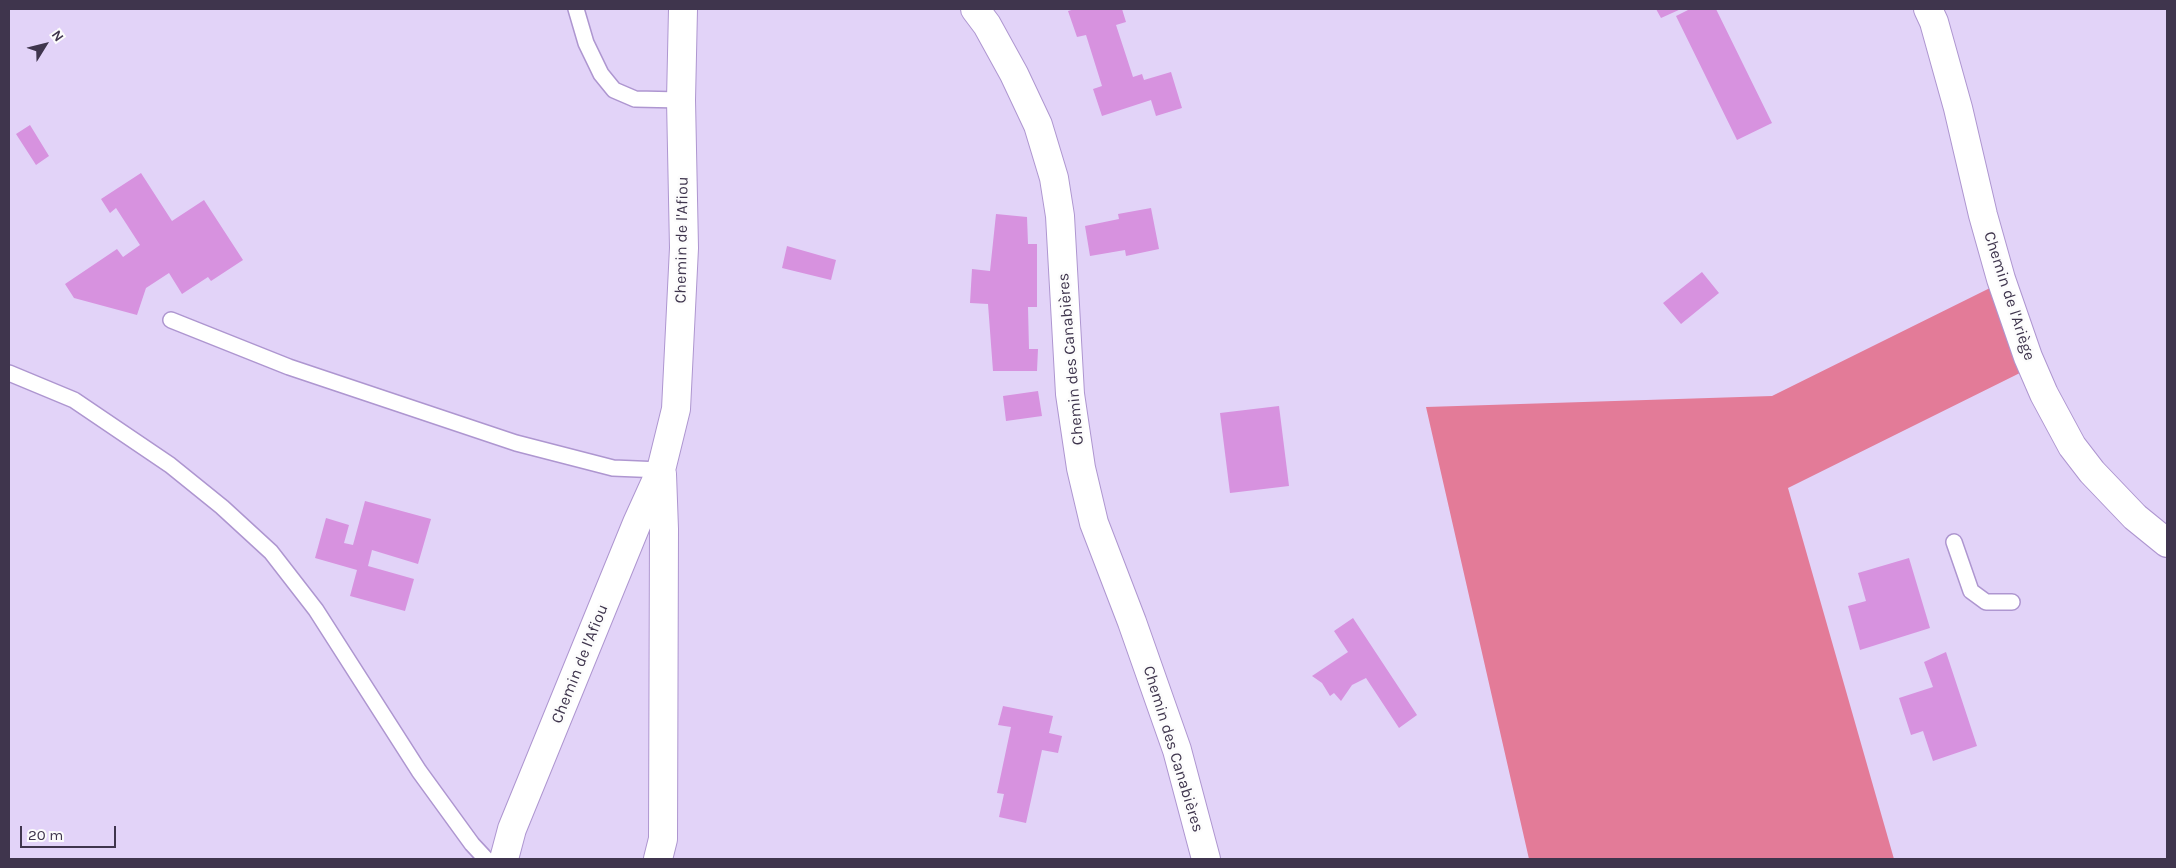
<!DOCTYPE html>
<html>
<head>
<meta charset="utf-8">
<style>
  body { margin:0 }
  #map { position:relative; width:2176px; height:868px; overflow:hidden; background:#e2d3f8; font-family:Karla,sans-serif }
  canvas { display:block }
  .frame { position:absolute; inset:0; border:10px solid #3f354d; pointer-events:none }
  .north { position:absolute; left:20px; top:20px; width:50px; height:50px; -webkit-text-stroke:4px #fcfcfc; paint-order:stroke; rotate:54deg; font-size:14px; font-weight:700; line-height:20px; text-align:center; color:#3f354d }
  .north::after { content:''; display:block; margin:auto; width:18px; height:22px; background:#3f354d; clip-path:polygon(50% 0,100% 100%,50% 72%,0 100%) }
  .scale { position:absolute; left:20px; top:826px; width:96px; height:22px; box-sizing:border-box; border:2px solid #3f354d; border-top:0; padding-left:6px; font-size:15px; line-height:18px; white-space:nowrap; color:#3f354d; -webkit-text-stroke:4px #fcfcfc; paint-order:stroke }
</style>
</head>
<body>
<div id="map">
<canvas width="2176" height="868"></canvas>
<div class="frame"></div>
<div class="north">N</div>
<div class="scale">20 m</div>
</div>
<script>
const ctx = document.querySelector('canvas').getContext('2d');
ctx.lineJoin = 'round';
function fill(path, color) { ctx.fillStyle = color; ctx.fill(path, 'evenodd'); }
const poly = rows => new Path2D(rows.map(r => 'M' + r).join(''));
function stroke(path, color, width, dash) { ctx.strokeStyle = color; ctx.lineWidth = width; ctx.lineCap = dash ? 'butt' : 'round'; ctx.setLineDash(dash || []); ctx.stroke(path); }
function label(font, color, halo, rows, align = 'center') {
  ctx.font = font + ' Karla,sans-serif'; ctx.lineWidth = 5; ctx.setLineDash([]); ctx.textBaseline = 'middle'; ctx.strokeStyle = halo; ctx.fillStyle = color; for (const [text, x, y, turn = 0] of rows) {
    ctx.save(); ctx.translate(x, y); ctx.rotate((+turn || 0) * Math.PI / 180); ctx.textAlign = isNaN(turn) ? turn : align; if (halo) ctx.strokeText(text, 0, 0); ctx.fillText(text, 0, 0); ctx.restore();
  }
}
fill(poly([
  [1996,285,2036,365,1788,488,1894,859,1529,859,1426,407,1772,396]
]), '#e37b98');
fill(poly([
  [1075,9,1122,9,1126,22,1116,25,1133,77,1142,74,1144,80,1171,72,1182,108,1156,116,1151,100,1102,116,1093,89,1102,86,1086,35,1077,37,1068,11],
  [1656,9,1681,9,1661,18],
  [1690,9,1716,9,1772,123,1737,140,1676,16],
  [30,125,49,156,36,165,16,134],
  [141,173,172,221,204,200,243,260,211,281,208,277,182,294,169,273,146,288,137,315,74,298,65,284,117,249,123,257,140,245,116,208,110,213,101,199],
  [1151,208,1159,249,1126,256,1125,250,1090,256,1085,226,1119,219,1118,214],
  [996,214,1027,217,1028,244,1037,244,1037,307,1028,307,1029,349,1038,349,1037,371,993,371,988,304,970,303,972,269,990,271],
  [787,246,836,260,831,280,782,268],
  [1702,272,1719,293,1681,324,1663,303],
  [1038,391,1042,416,1006,421,1003,396],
  [1279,406,1289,486,1230,493,1220,413],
  [365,501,431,519,418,564,372,550,368,566,414,579,405,611,350,596,357,570,315,558,326,518,349,525,344,543,353,545],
  [1909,558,1930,628,1860,650,1848,606,1866,601,1858,573],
  [1353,618,1417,715,1399,728,1366,678,1352,685,1341,701,1334,693,1330,696,1322,683,1312,676,1348,652,1334,631],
  [1946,652,1977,746,1933,761,1923,731,1911,735,1899,698,1933,687,1924,662],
  [1003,706,1053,716,1049,733,1062,736,1058,753,1042,750,1026,823,999,817,1004,794,997,793,1011,727,998,725]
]), '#d792df');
const service = poly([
  [576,9,586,43,601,74,614,90,635,99,681,100],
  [171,320,289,367,516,443,613,468,661,470],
  [9,373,74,400,170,465,222,507,271,552,316,610,419,771,472,844,486,859],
  [1954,542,1971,591,1986,602,2012,602]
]);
const minor = poly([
  [975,9,987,25,1014,74,1038,125,1054,178,1060,216,1070,394,1081,468,1094,523,1132,622,1177,750,1206,859],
  [504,859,512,829,637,523,661,470,676,409,684,248,681,100,683,9],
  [658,859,663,839,664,529,662,474]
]);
const tertiary = poly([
  [1928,9,1934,22,1958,108,1983,215,2001,279,2028,357,2044,394,2072,446,2092,472,2135,517,2167,543]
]);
stroke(service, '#ae96d0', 18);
stroke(minor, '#ae96d0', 30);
stroke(tertiary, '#ae96d0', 30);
stroke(service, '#fff', 15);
stroke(minor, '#fff', 28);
stroke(tertiary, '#fff', 28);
label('16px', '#3f354d', '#fcfcfc', [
  ["Chemin de l'Afiou",682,240,-89],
  ["Chemin de l'Ariège",2009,296,72],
  ["Chemin des Canabières",1071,359,-95],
  ["Chemin de l'Afiou",580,664,-68],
  ["Chemin des Canabières",1173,749,73]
]);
</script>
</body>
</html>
